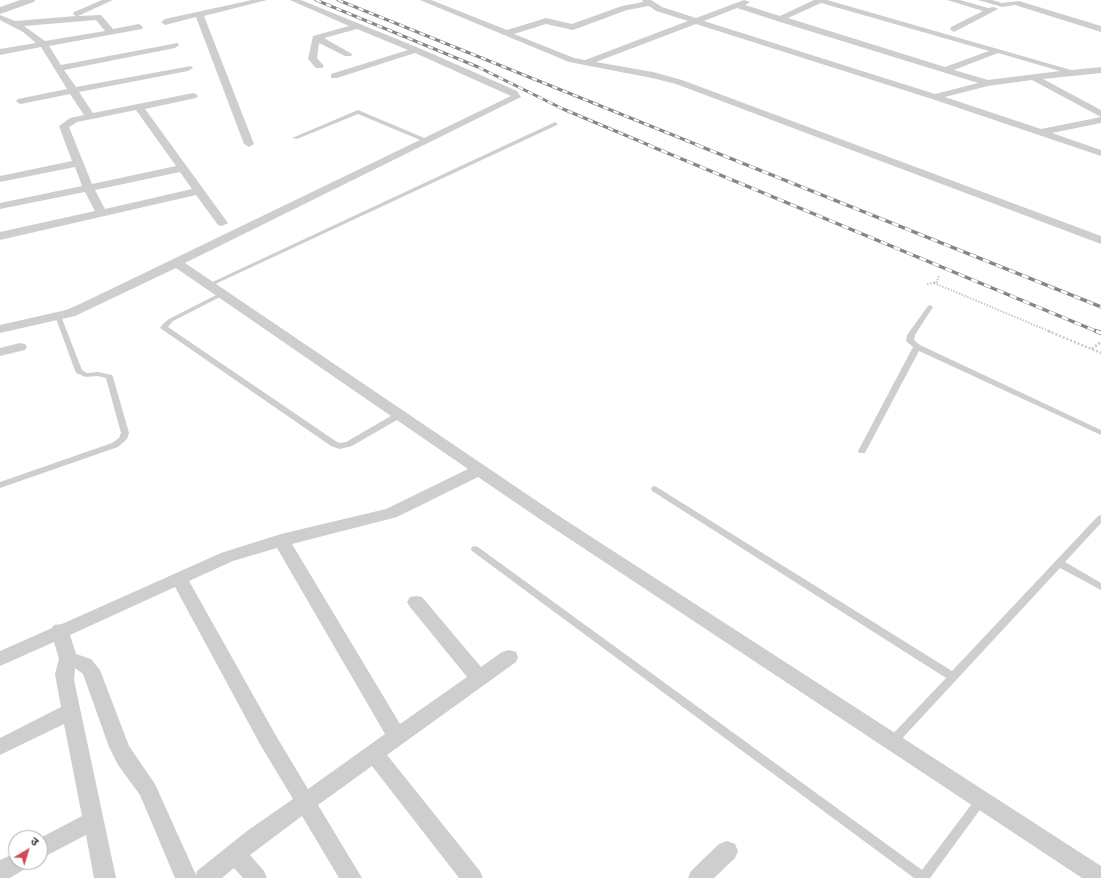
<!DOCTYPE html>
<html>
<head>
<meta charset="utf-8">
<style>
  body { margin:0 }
  #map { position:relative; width:1101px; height:878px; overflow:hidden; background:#fff; font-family:"Open Sans","Noto Sans Devanagari",sans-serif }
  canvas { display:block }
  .north { position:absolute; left:8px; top:830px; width:40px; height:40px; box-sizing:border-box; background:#fff; border:1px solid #adadad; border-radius:50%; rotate:38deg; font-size:11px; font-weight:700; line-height:16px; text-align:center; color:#313131 }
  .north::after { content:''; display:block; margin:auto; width:14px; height:18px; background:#d24959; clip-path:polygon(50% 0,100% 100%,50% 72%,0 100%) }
</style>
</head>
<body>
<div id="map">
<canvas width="1101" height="878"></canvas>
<div class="north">उ</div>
</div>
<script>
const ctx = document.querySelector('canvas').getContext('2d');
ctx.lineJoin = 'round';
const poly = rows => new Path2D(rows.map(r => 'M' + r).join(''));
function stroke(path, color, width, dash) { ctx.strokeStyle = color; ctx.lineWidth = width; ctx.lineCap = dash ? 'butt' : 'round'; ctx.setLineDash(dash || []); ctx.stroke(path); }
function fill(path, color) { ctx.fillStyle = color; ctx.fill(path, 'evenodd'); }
stroke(poly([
  [934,283,1051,332],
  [927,284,937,282,939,275]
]), '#c8c8c8', 2, [1.5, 1.5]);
stroke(poly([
  [1048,331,1101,353],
  [1092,349,1101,342]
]), '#c8c8c8', 2.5, [2, 2]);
fill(poly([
  [358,110,429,140,430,141,425,142,358,114,297,139,292,138,358,110],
  [555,122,558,124,557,125,211,286,207,286,206,285,555,122],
  [222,292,225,294,224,295,173,321,168,327,337,442,340,443,346,442,396,413,402,413,403,415,402,417,352,446,340,449,331,446,160,328,163,324,169,319,222,292],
  [930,305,933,307,915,335,914,340,920,345,1101,430,1101,435,919,351,866,451,865,453,859,453,858,451,913,347,906,341,907,335,928,306,930,305],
  [58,314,61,316,82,370,87,373,98,372,112,375,113,377,129,433,127,439,118,447,0,488,0,482,112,443,119,438,121,433,106,378,98,376,86,377,76,373,55,316,58,314],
  [655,486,952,671,1098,516,1101,515,1101,523,1065,562,1101,583,1101,590,1060,568,896,745,892,746,888,745,887,742,888,739,946,678,652,491,651,489,652,487,655,486],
  [475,546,478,547,922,870,977,797,981,795,985,797,987,800,985,803,930,878,914,878,472,551,471,549,472,547,475,546]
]), '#cecece');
fill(poly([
  [102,0,113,0,78,16,101,15,113,29,139,24,143,27,142,29,49,46,61,65,178,43,179,45,175,48,64,70,76,87,191,66,193,68,188,71,79,92,93,113,193,93,196,94,198,96,196,98,145,109,228,223,222,226,218,225,196,195,0,240,0,232,95,211,85,192,0,209,0,203,82,186,75,167,0,182,0,176,72,161,59,126,70,118,84,115,70,94,21,104,18,103,16,101,18,99,67,89,41,47,0,55,0,49,36,43,23,32,0,20,0,15,15,21,76,16,73,14,74,12,102,0],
  [96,20,105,31,45,41,24,26,96,20],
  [136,110,176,166,92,184,69,127,77,122,136,110],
  [180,172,192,189,105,209,95,190,180,172],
  [252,0,267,0,204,16,254,144,249,147,244,144,196,17,165,25,161,22,165,19,252,0],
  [290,0,301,0,419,48,517,91,521,97,185,263,559,516,1101,866,1101,878,1082,878,547,524,478,477,397,517,292,544,400,724,467,677,410,607,407,602,410,597,416,596,422,597,481,667,502,652,509,650,516,652,518,657,516,662,387,755,480,871,483,878,459,878,372,766,318,805,362,878,339,878,302,816,250,855,264,871,267,878,243,878,234,868,222,878,175,878,140,795,118,765,109,747,83,674,75,668,74,680,116,878,94,878,86,835,40,859,40,838,82,816,64,724,0,755,0,738,61,707,55,674,59,659,54,642,0,666,0,651,52,628,54,625,62,624,221,553,281,534,386,509,468,469,176,268,75,316,0,333,0,325,66,310,80,304,511,96,415,53,337,78,331,78,331,74,408,50,357,29,324,38,352,54,351,56,345,56,319,43,317,58,324,66,322,68,316,68,308,59,313,36,349,26,290,0],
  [277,548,385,734,308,789,275,734,189,581,233,561,277,548],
  [175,587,261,746,293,799,247,831,197,871,196,875,155,784,129,746,100,670,91,659,76,654,70,635,175,587],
  [420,0,431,0,507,30,546,18,572,24,622,6,643,2,642,0,651,0,662,7,696,18,744,0,750,2,745,5,780,16,814,0,827,0,1071,70,1101,67,1101,73,1043,79,1101,110,1101,117,1032,80,988,86,945,97,1041,129,1101,117,1101,123,1052,133,1101,150,1101,156,932,99,696,24,596,62,653,72,682,80,1101,236,1101,244,676,84,652,78,569,62,420,0],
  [821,3,989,51,945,67,788,18,821,3],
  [649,6,656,11,688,21,585,60,574,58,514,34,546,24,573,30,627,10,649,6],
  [737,8,777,21,978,83,935,94,704,21,737,8],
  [998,53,1060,71,988,80,954,70,998,53],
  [947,0,960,0,988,8,994,7,998,9,954,32,950,29,951,27,983,11,947,0],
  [978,0,992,0,1002,3,1019,1,1101,26,1101,32,1015,5,1002,7,978,0],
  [20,343,25,344,27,347,25,350,0,356,0,348,20,343],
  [727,841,735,844,738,851,735,858,714,878,688,878,691,871,719,844,727,841],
  [16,853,16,862,28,862,25,869,10,878,0,878,0,860,16,853]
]), '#cecece');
fill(poly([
  [20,0,35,0,34,2,0,14,0,7,20,0]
]), '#cecece');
const railFar2 = poly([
  [316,0,478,67,563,109,651,146],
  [338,0,700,146]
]);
const railFar1 = poly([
  [648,145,1098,332],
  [697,145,1101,307]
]);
const rail = poly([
  [1096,331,1101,333]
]);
stroke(railFar2, '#868686', 3);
stroke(railFar1, '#868686', 3.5);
stroke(rail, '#868686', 4.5);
stroke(railFar2, '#fff', 2, [5.5]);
stroke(railFar1, '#fff', 2.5, [7]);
stroke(rail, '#fff', 3, [9]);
</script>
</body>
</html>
